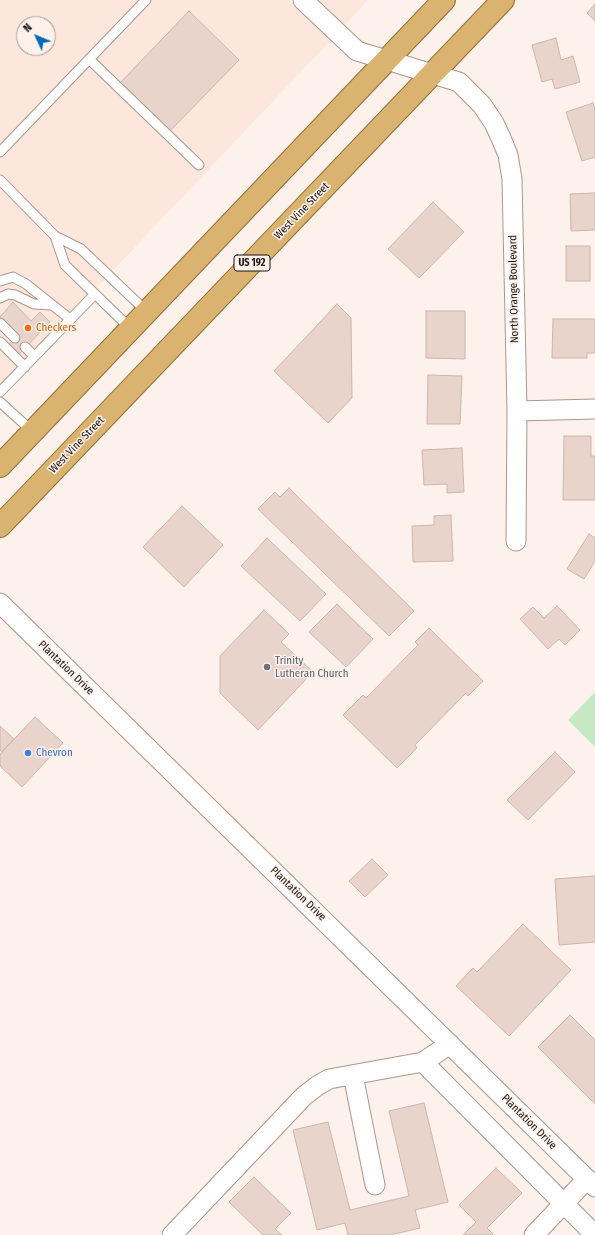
<!DOCTYPE html>
<html>
<head>
<meta charset="utf-8">
<style>
  body { margin:0 }
  #map { position:relative; width:595px; height:1235px; overflow:hidden; background:#fdf1eb; font-family:"Fira Sans Condensed",sans-serif }
  canvas { display:block }
  .north { position:absolute; left:16px; top:16px; width:40px; height:40px; box-sizing:border-box; background:#fdf1eb; border:1px solid #a19793; border-radius:50%; rotate:314deg; font-size:11px; font-weight:700; line-height:16px; text-align:center; color:#18110e }
  .north::after { content:''; display:block; margin:auto; width:14px; height:18px; background:#0269b5; clip-path:polygon(50% 0,100% 100%,50% 72%,0 100%) }
</style>
</head>
<body>
<div id="map">
<canvas width="595" height="1235"></canvas>
<div class="north">N</div>
</div>
<script>
const ctx = document.querySelector('canvas').getContext('2d');
ctx.lineJoin = 'round';
function fill(path, color) { ctx.fillStyle = color; ctx.fill(path, 'evenodd'); }
const poly = rows => new Path2D(rows.map(r => 'M' + r).join(''));
function stroke(path, color, width, dash) { ctx.strokeStyle = color; ctx.lineWidth = width; ctx.lineCap = dash ? 'butt' : 'round'; ctx.setLineDash(dash || []); ctx.stroke(path); }
function label(font, color, halo, rows, align = 'center') {
  ctx.font = font + ' "Fira Sans Condensed",sans-serif'; ctx.lineWidth = 3; ctx.setLineDash([]); ctx.textBaseline = 'middle'; ctx.strokeStyle = halo; ctx.fillStyle = color; for (const [text, x, y, turn = 0] of rows) {
    ctx.save(); ctx.translate(x, y); ctx.rotate((+turn || 0) * Math.PI / 180); ctx.textAlign = isNaN(turn) ? turn : align; if (halo) ctx.strokeText(text, 0, 0); ctx.fillText(text, 0, 0); ctx.restore();
  }
}
fill(poly([
  [0,0,289,0,331,40,0,390],
  [24,24,48,24,48,48,24,48],
  [317,0,368,0,344,26]
]), '#fde7dc');
fill(poly([
  [595,692,595,747,568,720]
]), '#c7e8c5');
const building = poly([
  [595,4,595,21,587,13,595,4],
  [189,11,239,60,169,132,119,84,189,11],
  [556,38,561,60,573,56,580,82,555,89,552,79,542,82,532,45,556,38],
  [593,103,595,109,595,157,582,161,566,112,593,103],
  [595,193,595,230,571,231,570,194,595,193],
  [433,202,464,232,419,278,388,249,433,202],
  [566,246,590,246,590,281,566,281,566,246],
  [13,302,31,321,40,312,50,322,19,354,9,344,18,335,0,317,13,302],
  [337,304,351,318,352,398,328,423,274,371,337,304],
  [426,311,465,311,465,359,426,358,426,311],
  [553,319,595,319,595,353,587,353,587,358,552,358,553,319],
  [428,375,462,376,460,424,427,424,428,375],
  [564,436,591,436,591,456,595,456,595,500,563,500,564,436],
  [462,448,464,492,447,493,447,484,424,485,422,450,462,448],
  [289,488,414,611,389,636,258,509,275,492,280,497,289,488],
  [182,506,223,545,184,587,143,547,182,506],
  [451,515,453,561,413,562,412,526,434,525,434,516,451,515],
  [589,534,595,538,595,561,584,579,567,569,589,534],
  [267,538,326,594,300,621,241,566,267,538],
  [337,604,373,639,346,667,309,632,337,604],
  [557,606,580,630,565,645,559,639,548,649,520,619,533,607,544,618,557,606],
  [264,610,289,634,281,642,313,672,258,730,220,693,220,656,264,610],
  [429,628,483,681,468,696,466,693,415,745,417,748,397,768,343,715,363,695,366,698,418,645,415,642,429,628],
  [35,717,63,743,22,787,0,766,0,754,35,717],
  [0,726,14,739,2,752,0,750,0,726],
  [555,752,575,772,528,820,507,800,555,752],
  [372,859,388,875,365,897,349,881,372,859],
  [595,876,595,942,559,945,555,879,595,876],
  [523,924,571,970,509,1036,456,986,473,968,477,972,523,924],
  [570,1015,595,1040,595,1104,538,1047,570,1015],
  [424,1103,448,1202,415,1210,420,1228,390,1235,348,1235,345,1223,317,1230,293,1130,328,1122,350,1210,409,1196,389,1111,424,1103],
  [496,1168,522,1193,487,1228,494,1235,463,1235,476,1222,459,1205,496,1168],
  [254,1177,291,1213,275,1229,282,1235,263,1235,229,1202,254,1177]
]);
fill(building, '#e8d4cb');
stroke(building, '#cab6ad', 1);
const service = poly([
  [89,59,199,165],
  [0,152,146,0],
  [0,180,55,236,81,249,147,312],
  [55,236,65,265,131,329],
  [0,281,13,277,26,284,70,319],
  [0,298,8,294,15,295,34,304,52,305],
  [0,323,15,338],
  [0,342,25,367],
  [25,347,34,356],
  [0,392,95,294],
  [0,402,33,432]
]);
const minor = poly([
  [303,0,357,51,459,82,482,105,494,123,501,138,508,155,512,179,517,411,516,541],
  [517,411,595,409],
  [0,603,595,1187],
  [423,1062,595,1235],
  [353,1075,375,1185],
  [172,1235,304,1096,317,1086,329,1079,423,1062,450,1044],
  [534,1235,587,1179]
]);
const trunk = poly([
  [0,466,444,0],
  [0,526,503,0]
]);
stroke(service, '#a9978e', 11);
stroke(minor, '#a9978e', 21);
stroke(trunk, '#906e36', 24);
stroke(service, '#fff', 9);
stroke(minor, '#fff', 19);
stroke(trunk, '#dab370', 22);
for (const [x, y, r, color] of [
  [28,328,4,"#e8710a"],
  [267,667,4,"#6b7280"],
  [28,753,4,"#3f7fe0"]
]) { const dot = new Path2D(); dot.arc(x, y, r, 0, 2 * Math.PI); ctx.fillStyle = color; ctx.fill(dot); stroke(dot, '#fdf1eb', 1.5); }
for (const [x, y, w] of [
  [252,263,36]
]) { const box = new Path2D(); box.roundRect(x - w / 2, y - 8, w, 16, 3); ctx.fillStyle = '#fdf1eb'; ctx.fill(box); stroke(box, '#18110e', 1); }
label('bold 10px', '#18110e', null, [
  ["US 192",252,263]
]);
label('11px', '#18110e', '#fdf1eb', [
  ["West Vine Street",302,211,-46],
  ["North Orange Boulevard",514,289,-91],
  ["West Vine Street",77,445,-46],
  ["Plantation Drive",66,668,44],
  ["Plantation Drive",298,894,44],
  ["Plantation Drive",529,1122,45]
]);
label('11px', '#c56008', '#fdf1eb', [
  ["Checkers",36,328]
], 'left');
label('11px', '#5b616d', '#fdf1eb', [
  ["Trinity",275,661],
  ["Lutheran Church",275,674]
], 'left');
label('11px', '#366cbe', '#fdf1eb', [
  ["Chevron",36,753]
], 'left');
</script>
</body>
</html>
